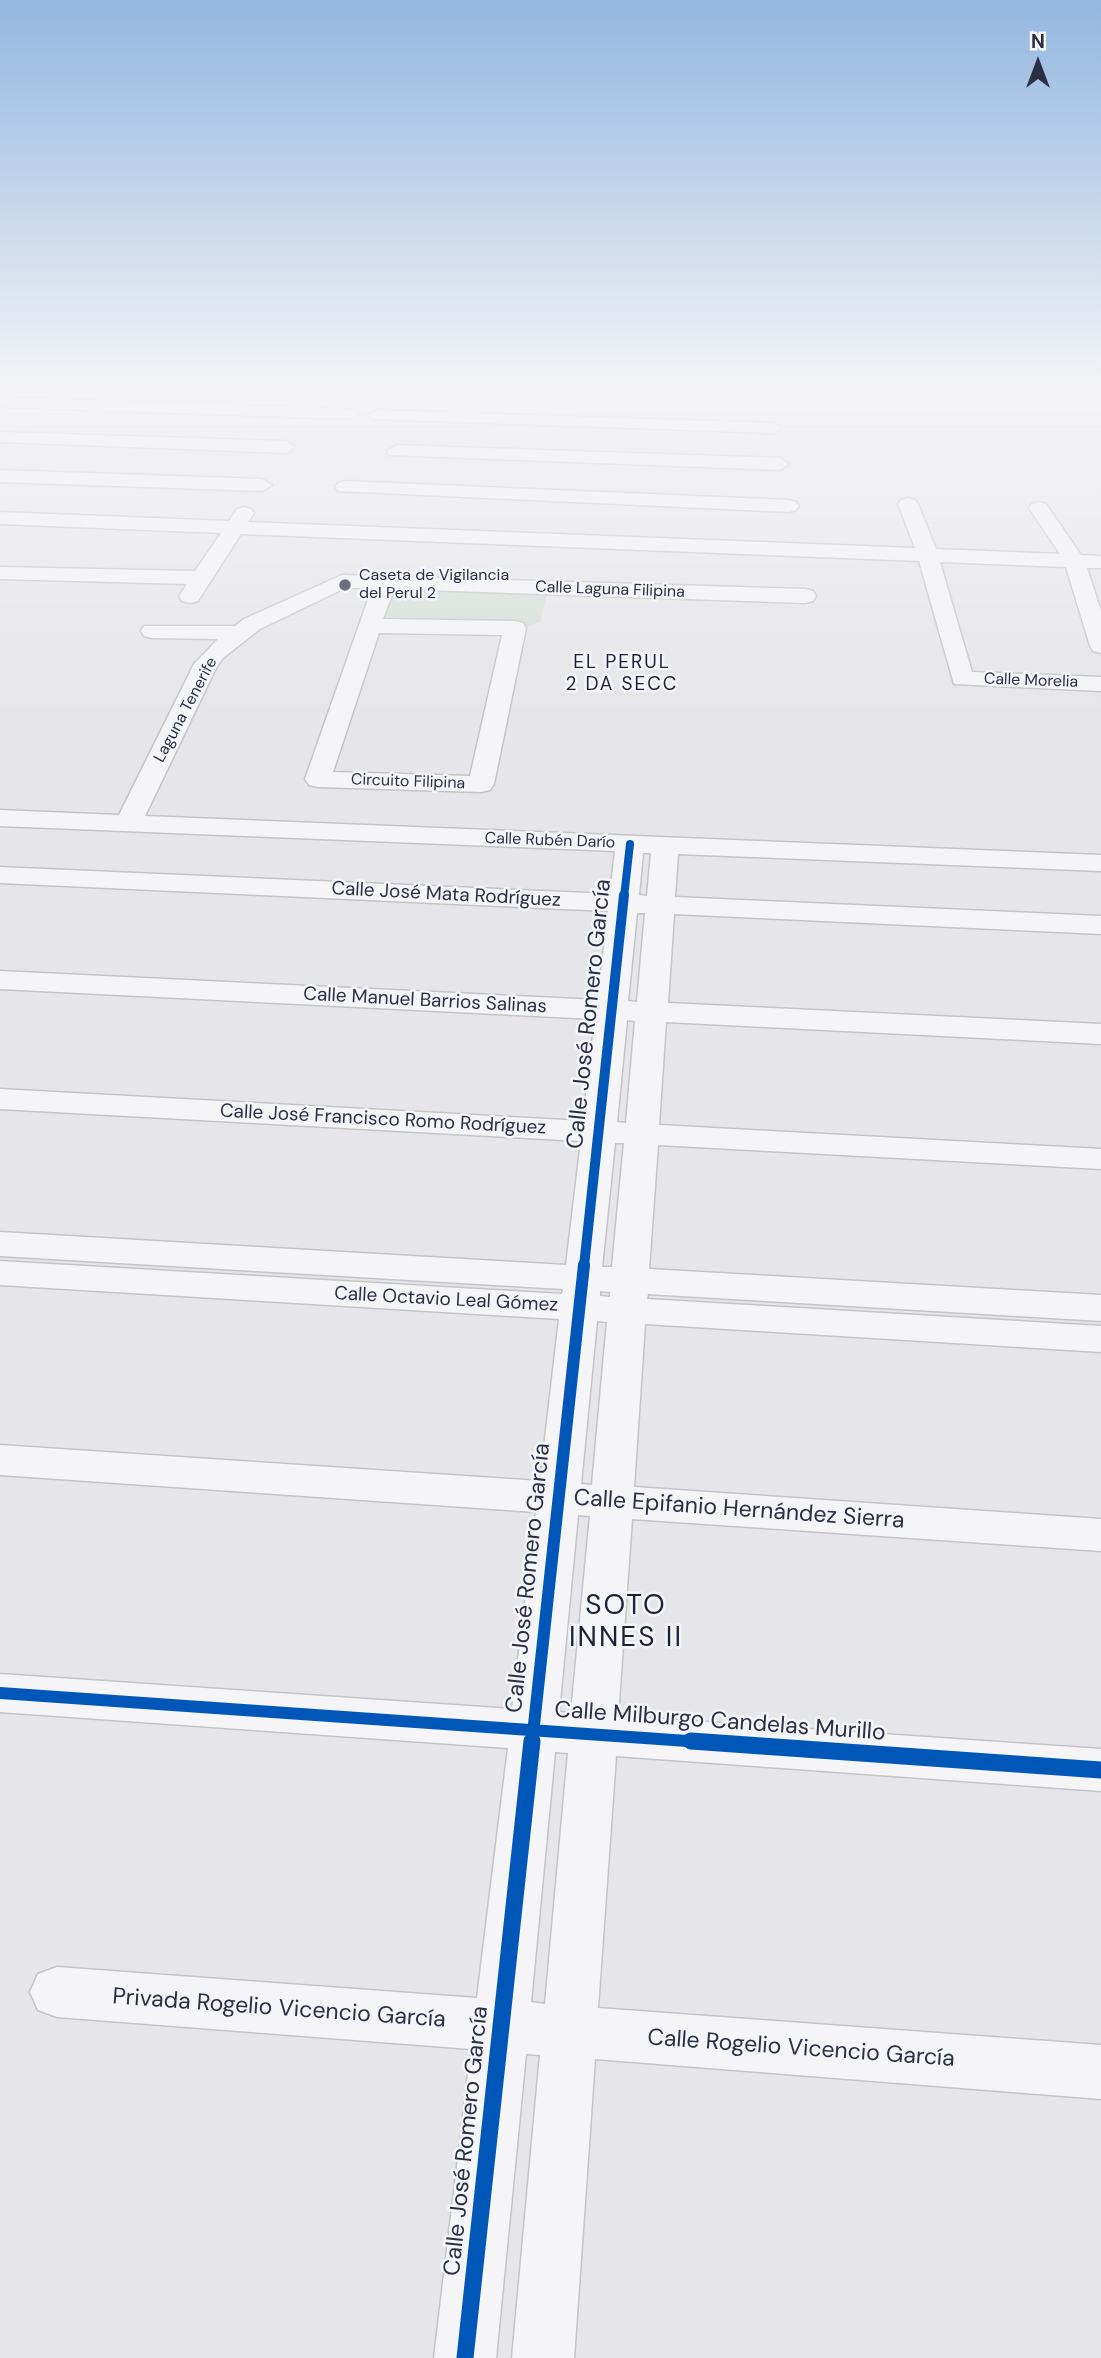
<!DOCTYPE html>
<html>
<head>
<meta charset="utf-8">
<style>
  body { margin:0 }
  #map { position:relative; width:1101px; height:2358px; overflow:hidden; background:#e6e6ea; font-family:"DM Sans",sans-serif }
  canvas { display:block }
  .north { position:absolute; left:1003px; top:28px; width:70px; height:70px; -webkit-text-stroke:5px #f4f5f9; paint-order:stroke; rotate:0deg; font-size:19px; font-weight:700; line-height:28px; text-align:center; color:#2c2f44 }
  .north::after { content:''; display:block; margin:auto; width:24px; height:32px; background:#2c2f44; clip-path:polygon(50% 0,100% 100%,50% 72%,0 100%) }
</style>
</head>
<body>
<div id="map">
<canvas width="1101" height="2358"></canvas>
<div class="north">N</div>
</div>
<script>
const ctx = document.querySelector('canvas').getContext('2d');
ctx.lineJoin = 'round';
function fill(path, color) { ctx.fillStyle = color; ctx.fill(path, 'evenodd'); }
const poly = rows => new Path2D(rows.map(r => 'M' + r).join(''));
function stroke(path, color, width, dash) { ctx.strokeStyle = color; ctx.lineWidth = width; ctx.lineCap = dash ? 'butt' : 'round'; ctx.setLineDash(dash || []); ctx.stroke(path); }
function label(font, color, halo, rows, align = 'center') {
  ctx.font = font + ' "DM Sans",sans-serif'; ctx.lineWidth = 5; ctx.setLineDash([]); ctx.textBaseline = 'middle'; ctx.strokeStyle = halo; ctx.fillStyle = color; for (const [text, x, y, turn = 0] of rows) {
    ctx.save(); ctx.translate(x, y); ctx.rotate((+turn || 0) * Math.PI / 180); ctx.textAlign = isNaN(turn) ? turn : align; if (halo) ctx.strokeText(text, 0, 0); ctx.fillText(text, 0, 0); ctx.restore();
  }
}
fill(poly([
  [391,585,548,590,540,622,527,627,381,624]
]), '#d4ddd6');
const minor = poly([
  [0,397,350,409,359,414,350,419,0,407,0,397],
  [377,410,773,423,782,428,773,433,371,419,368,415,377,410],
  [0,432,286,441,295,447,286,453,0,442,0,432],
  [396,445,780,458,789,464,780,470,389,455,387,451,396,445],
  [0,470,262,479,272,485,262,491,0,482,0,470],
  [345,481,789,500,796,502,799,506,796,510,789,512,338,491,335,487,338,483,345,481],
  [908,498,915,500,918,504,936,549,1060,554,1029,508,1032,504,1039,502,1046,504,1081,555,1101,556,1101,568,1087,568,1101,611,1101,653,1093,651,1090,646,1066,567,940,562,972,672,1101,677,1101,691,954,684,919,561,241,534,198,601,190,603,182,601,179,596,187,584,0,579,0,567,195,571,221,533,0,524,0,512,229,521,237,509,244,507,251,509,254,513,248,522,915,548,898,504,901,500,908,498],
  [342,575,805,589,813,591,816,596,813,601,805,603,394,589,383,619,515,621,523,623,526,628,494,784,490,790,481,792,318,787,309,785,305,779,372,588,345,588,260,629,223,658,217,666,145,816,1101,855,1101,871,678,854,675,897,1101,916,1101,934,674,914,668,1003,1101,1024,1101,1044,666,1022,659,1125,1101,1149,1101,1169,658,1145,649,1269,1101,1295,1101,1321,648,1294,647,1299,1101,1326,1101,1352,645,1324,634,1487,1101,1519,1101,1551,632,1519,618,1716,1101,1749,1101,1791,616,1756,598,2008,1101,2045,1101,2099,595,2059,574,2358,512,2358,540,2055,526,2054,496,2358,434,2358,471,2049,57,2017,38,2010,30,1992,38,1974,57,1967,477,1998,508,1748,0,1712,0,1674,512,1709,536,1512,0,1475,0,1445,540,1481,559,1319,0,1285,0,1261,562,1294,563,1289,0,1256,0,1232,566,1265,581,1141,0,1109,0,1089,583,1121,595,1019,0,989,0,971,598,1000,608,911,0,883,0,867,610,894,615,851,0,826,0,810,119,815,194,664,218,639,152,638,144,636,141,631,144,626,235,626,244,619,342,575],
  [379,633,502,635,470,776,333,772,379,633],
  [643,853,651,853,647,896,639,895,643,853],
  [637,913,645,913,637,1002,628,1001,637,913],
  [627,1020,635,1021,626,1123,617,1122,627,1020],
  [615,1143,624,1143,612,1267,602,1267,615,1143],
  [600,1291,610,1292,610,1297,600,1296,600,1291],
  [597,1321,607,1322,592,1485,581,1484,597,1321],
  [578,1515,590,1516,571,1713,559,1712,578,1515],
  [555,1752,568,1753,545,2004,531,2002,555,1752]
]);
stroke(minor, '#c4c4c8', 3);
fill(minor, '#f5f5f7');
stroke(poly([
  [624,897,630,844]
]), '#0057b8', 8);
stroke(poly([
  [584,1266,624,895]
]), '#0057b8', 10);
stroke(poly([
  [0,1693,716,1743],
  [532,1743,584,1265]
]), '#0057b8', 12);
stroke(poly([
  [691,1741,1101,1770],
  [465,2358,532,1741]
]), '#0057b8', 17);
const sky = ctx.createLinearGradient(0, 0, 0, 719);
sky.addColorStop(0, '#93b7e0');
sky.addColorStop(0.54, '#f4f4f6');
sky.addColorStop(1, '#f4f4f600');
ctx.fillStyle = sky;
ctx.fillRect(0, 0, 1101, 719);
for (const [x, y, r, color] of [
  [345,585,7,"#6d6f7e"]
]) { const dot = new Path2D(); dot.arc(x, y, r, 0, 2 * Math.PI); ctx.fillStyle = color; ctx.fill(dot); stroke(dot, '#f4f5f9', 2.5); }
label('16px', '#2c2f44', '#f4f5f9', [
  ["Caseta de Vigilancia",359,576],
  ["del Perul 2",359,594]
], 'left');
label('16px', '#2c2f44', '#f4f5f9', [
  ["Calle Laguna Filipina",610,590,2],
  ["Calle Morelia",1031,681,2],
  ["Laguna Tenerife",186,710,-62],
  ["Circuito Filipina",408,782,2],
  ["Calle Rubén Darío",550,841,2]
]);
ctx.letterSpacing = '2px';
label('19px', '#1d2036', '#f4f5f9', [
  ["EL PERUL",622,663],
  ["2 DA SECC",622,685]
]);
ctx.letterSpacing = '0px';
label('19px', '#2c2f44', '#f4f5f9', [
  ["Calle José Mata Rodríguez",446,895,3],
  ["Calle Manuel Barrios Salinas",425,1001,3],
  ["Calle José Francisco Romo Rodríguez",383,1120,3],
  ["Calle Octavio Leal Gómez",446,1300,3]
]);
label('23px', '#2c2f44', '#f4f5f9', [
  ["Calle José Romero García",590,1014,-84],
  ["Calle Epifanio Hernández Sierra",739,1510,4],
  ["Calle José Romero García",529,1578,-84],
  ["Calle Milburgo Candelas Murillo",720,1722,4],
  ["Privada Rogelio Vicencio García",279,2009,4],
  ["Calle Rogelio Vicencio García",801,2049,4],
  ["Calle José Romero García",467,2141,-84]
]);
ctx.letterSpacing = '2px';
label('28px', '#1d2036', '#f4f5f9', [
  ["SOTO",626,1607],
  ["INNES II",626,1639]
]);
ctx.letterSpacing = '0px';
</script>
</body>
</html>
